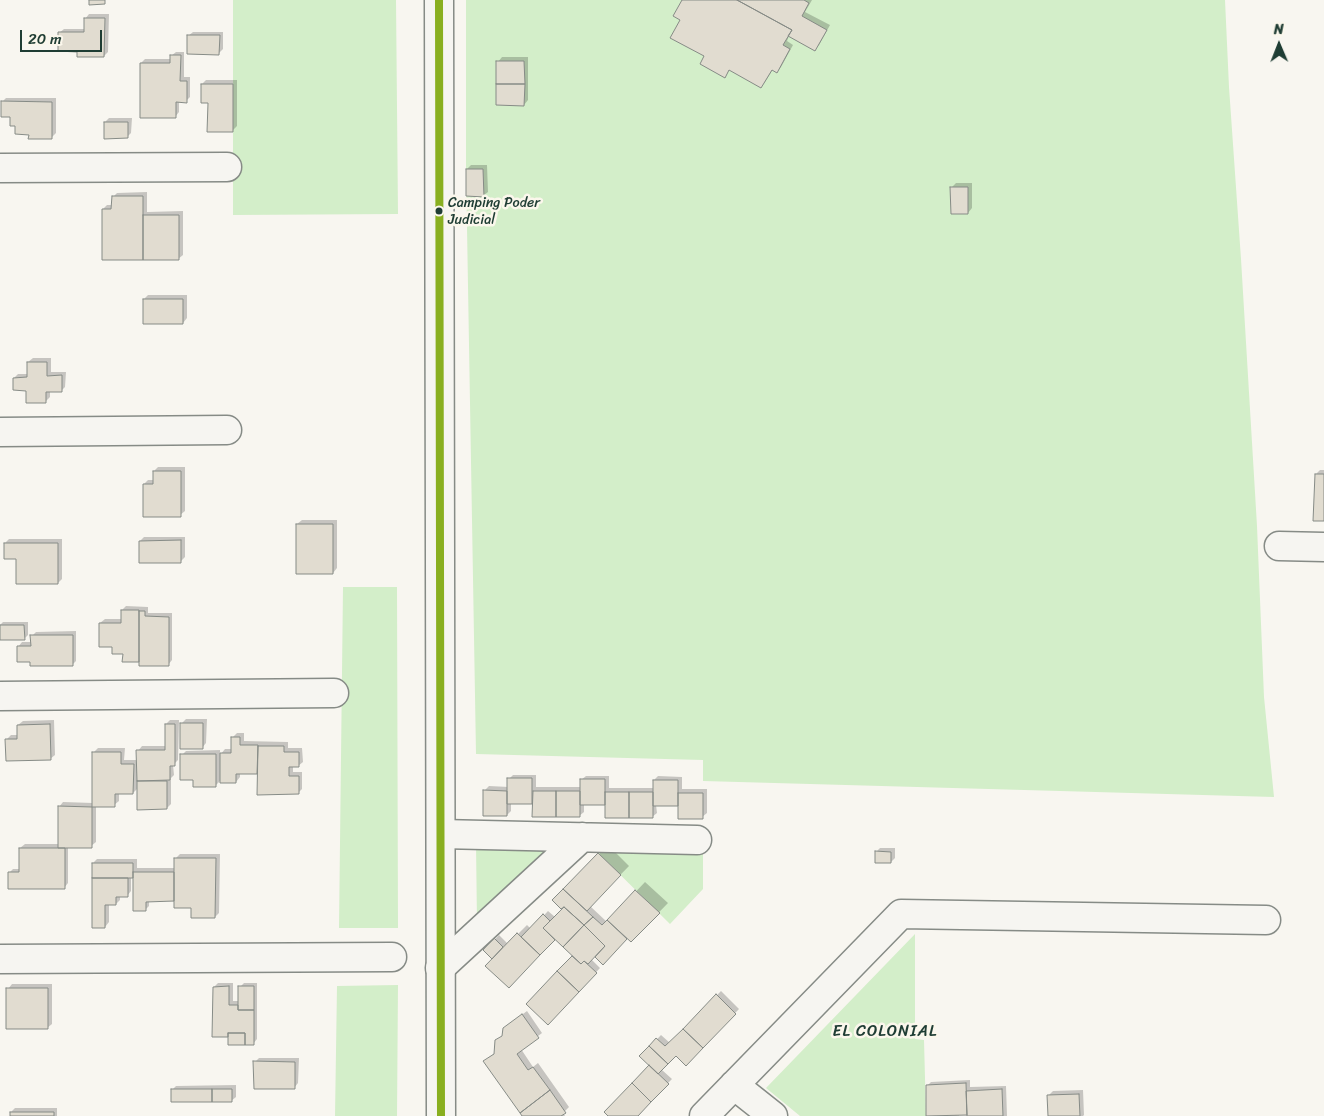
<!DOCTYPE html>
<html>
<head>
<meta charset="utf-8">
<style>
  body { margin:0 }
  #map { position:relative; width:1324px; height:1116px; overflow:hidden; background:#f8f6f0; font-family:Sriracha,sans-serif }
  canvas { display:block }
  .north { position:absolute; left:1254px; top:20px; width:50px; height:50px; -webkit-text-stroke:4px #fbf7ec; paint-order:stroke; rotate:359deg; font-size:14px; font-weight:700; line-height:20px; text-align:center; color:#1f3d34 }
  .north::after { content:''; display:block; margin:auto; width:18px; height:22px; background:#1f3d34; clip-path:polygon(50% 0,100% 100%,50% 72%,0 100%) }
  .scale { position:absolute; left:20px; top:30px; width:82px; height:22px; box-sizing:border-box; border:2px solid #1f3d34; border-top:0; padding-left:6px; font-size:15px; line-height:18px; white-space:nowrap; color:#1f3d34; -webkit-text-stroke:4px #fbf7ec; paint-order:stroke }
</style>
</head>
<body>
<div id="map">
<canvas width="1324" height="1116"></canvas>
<div class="north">N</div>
<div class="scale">20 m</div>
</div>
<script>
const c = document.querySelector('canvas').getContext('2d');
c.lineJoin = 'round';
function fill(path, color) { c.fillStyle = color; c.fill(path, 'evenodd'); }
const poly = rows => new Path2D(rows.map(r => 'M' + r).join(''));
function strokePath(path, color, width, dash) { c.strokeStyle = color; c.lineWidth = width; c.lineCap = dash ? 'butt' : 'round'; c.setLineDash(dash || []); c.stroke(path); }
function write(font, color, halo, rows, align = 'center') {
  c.font = font + ' Sriracha,sans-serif'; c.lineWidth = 5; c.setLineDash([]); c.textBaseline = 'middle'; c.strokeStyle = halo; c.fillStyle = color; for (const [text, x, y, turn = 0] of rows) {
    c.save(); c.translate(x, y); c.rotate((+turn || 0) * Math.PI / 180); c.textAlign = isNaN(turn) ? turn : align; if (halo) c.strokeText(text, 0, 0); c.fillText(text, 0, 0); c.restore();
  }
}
const green = poly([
  [233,0,396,0,398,214,233,215],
  [466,0,1225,0,1229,87,1241,259,1257,526,1264,697,1274,797,703,781,703,760,476,754,466,169],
  [343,587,397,587,398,928,339,928],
  [588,843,703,845,703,889,670,924],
  [476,844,562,844,477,923],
  [915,934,915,1039,924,1040,926,1116,800,1116,766,1088],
  [398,985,397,1116,335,1116,337,986]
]);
const shadow = poly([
  [684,0,812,0,805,12,830,25,819,45,815,49,789,36,787,41,793,45,781,67,777,72,773,69,765,82,761,87,730,69,725,77,705,56,682,20],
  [89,14,109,14,108,52,104,56,79,50,59,33,64,29,85,29,85,19],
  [193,32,223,32,223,49,219,53,188,36],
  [176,52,184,52,184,77,190,77,190,97,186,101,179,101,179,112,175,117,141,63,145,59,171,59,171,56],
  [502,57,528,57,528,100,524,105,498,62],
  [206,80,237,80,237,126,232,131,209,102,202,84],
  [6,98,56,98,56,133,51,138,30,133,11,116,2,102],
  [109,118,132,118,131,133,127,137,105,122],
  [471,165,487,165,488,192,483,196,467,169],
  [956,183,972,183,972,208,968,213,951,188],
  [147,192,147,212,183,211,183,255,178,259,103,209,107,205,113,205,113,197,117,193],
  [148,295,187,295,187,318,183,323,144,299],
  [33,358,51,358,51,372,66,372,65,387,61,391,50,391,50,397,45,402,27,389,14,378,18,374,29,374,28,362],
  [158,467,185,467,185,511,180,515,144,484,148,480,154,480,154,471],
  [1320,470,1324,470,1324,520,1316,474],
  [302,520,337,520,337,568,333,573,297,524],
  [144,537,185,537,185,557,180,562,140,541],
  [9,539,62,539,62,579,58,583,18,558,5,543],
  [126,606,148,607,148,613,172,613,172,660,168,665,140,661,114,646,100,623,105,619,122,619,122,610],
  [3,622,28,622,28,635,24,639,0,639,0,625],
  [76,631,76,661,72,665,31,661,18,647,22,642,32,642,32,636,36,632],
  [186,719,207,719,206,743,202,748,181,724],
  [54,720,55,755,50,759,6,740,11,735,18,735,18,725,23,721],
  [170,720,179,720,178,760,173,765,174,775,171,778,171,804,167,808,138,788,133,793,119,793,119,801,114,805,96,805,96,842,91,846,68,846,68,883,64,888,9,873,13,869,20,869,20,848,25,844,59,844,59,807,63,802,93,803,94,752,98,748,125,748,124,760,138,760,138,751,142,746,166,746,166,724],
  [237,733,244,733,244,741,288,742,288,748,302,748,303,762,298,766,293,766,293,772,302,772,302,789,298,793,259,773,240,773,240,777,236,782,221,780,215,786,195,779,182,755,186,751,220,750,220,755,225,749,233,749,233,737],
  [513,775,536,775,536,787,581,787,581,780,586,776,609,776,609,788,654,788,654,780,658,776,682,777,682,789,707,789,707,813,702,817,679,805,656,805,657,813,652,817,606,804,584,804,584,812,579,816,534,803,511,803,511,811,507,815,484,791,489,786,509,787,509,779],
  [608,845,629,866,590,906,607,922,645,882,668,903,631,941,628,937,603,963,595,955,591,959,600,968,557,1014,527,1004,574,956,555,938,518,977,485,950,499,935,508,944,527,925,531,929,548,911,555,917,563,909,554,900],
  [880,848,895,848,895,858,891,862,876,852],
  [180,854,220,854,219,913,215,917,176,900,149,900,149,906,145,910,134,877,131,877,131,891,127,896,120,895,120,900,116,904,109,904,109,922,105,927,93,863,97,859,137,859,137,868,176,868,176,858],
  [218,983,233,983,233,1001,240,1001,240,987,244,983,257,983,257,1039,253,1044,229,1036,214,987],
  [12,984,52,984,52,1024,47,1028,8,989],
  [721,991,739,1009,686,1064,676,1055,662,1070,672,1079,636,1116,610,1116,651,1065,641,1056,661,1035,670,1043],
  [527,1011,542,1033,521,1049,533,1067,538,1063,569,1107,563,1113,565,1116,523,1116,489,1057,495,1053,497,1041,503,1035,504,1028],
  [259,1058,299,1058,298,1083,294,1088,255,1062],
  [970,1080,970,1087,1006,1086,1007,1116,968,1116,968,1114,959,1114,959,1116,927,1116,927,1086,931,1082],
  [236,1085,236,1097,231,1101,172,1090,176,1086],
  [1083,1090,1084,1115,1083,1116,1050,1116,1049,1095,1053,1091],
  [15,1108,57,1108,57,1116,11,1116,11,1112]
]);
const building = poly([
  [89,0,105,0,105,4,89,5,89,0],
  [682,0,737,0,792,30,783,45,790,49,777,73,772,70,761,88,729,70,725,78,700,64,704,56,670,38,680,20,673,16,682,0],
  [737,0,804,0,809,3,802,16,827,30,815,51,788,36,792,30,737,0],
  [84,18,105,18,104,57,77,57,77,52,58,51,58,32,84,32,84,18],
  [187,35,220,35,219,55,187,54,187,35],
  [170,55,181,55,180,81,187,81,187,103,176,102,176,118,140,118,140,63,170,63,170,55],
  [496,61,524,61,525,84,496,84,496,61],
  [201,84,233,84,233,132,207,132,208,103,201,103,201,84],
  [496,84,525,84,524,106,496,105,496,84],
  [1,101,52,102,52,139,28,139,29,135,15,134,15,126,10,126,10,117,1,117,1,101],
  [104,122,128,122,128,138,104,139,104,122],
  [466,169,483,169,484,197,466,196,466,169],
  [950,187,968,187,968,214,951,214,950,187],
  [112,196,143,196,143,260,102,260,102,209,111,209,112,196],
  [143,215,179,215,179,260,143,260,143,215],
  [143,299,183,299,183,324,143,324,143,299],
  [27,362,47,362,47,376,62,375,62,392,46,392,46,403,26,403,26,391,13,390,13,378,27,377,27,362],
  [153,471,181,471,181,517,143,517,143,484,153,484,153,471],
  [1315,474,1324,474,1324,521,1313,521,1315,474],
  [296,524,333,524,333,574,296,574,296,524],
  [181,540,181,563,139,563,139,541,181,540],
  [4,543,58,543,58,584,16,584,16,559,4,559,4,543],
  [121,610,139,610,139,662,122,662,123,654,112,654,112,647,99,647,99,623,121,623,121,610],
  [139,611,145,611,145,616,169,617,169,666,139,666,139,611],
  [0,625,24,625,25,640,0,640,0,625],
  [30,635,73,635,73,666,30,666,30,662,17,662,17,646,31,646,30,635],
  [180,723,203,723,203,749,180,749,180,723],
  [50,724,51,760,6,761,5,739,17,739,17,725,50,724],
  [165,724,175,724,175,766,170,766,170,780,137,781,136,750,165,750,165,724],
  [231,737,240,737,240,745,258,745,257,774,236,774,236,783,220,783,220,753,231,753,231,737],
  [258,746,284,746,284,752,299,752,299,767,289,767,289,776,299,776,299,794,257,795,258,746],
  [92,752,121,752,121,764,134,764,133,794,115,794,115,807,92,807,92,752],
  [180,754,216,754,216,787,193,787,193,780,180,780,180,754],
  [507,778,532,778,532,804,507,804,507,778],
  [580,779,605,779,605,805,580,805,580,779],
  [653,780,678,780,678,806,653,806,653,780],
  [137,781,167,781,167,809,137,810,137,781],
  [483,790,507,791,507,816,483,816,483,790],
  [533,791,556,791,556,817,532,817,533,791],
  [556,791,580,791,580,817,556,817,556,791],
  [605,792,629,792,629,818,605,818,605,792],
  [629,792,653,792,653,818,629,818,629,792],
  [678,793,703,793,703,819,678,819,678,793],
  [58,806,92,807,92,848,58,848,58,806],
  [19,848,65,848,65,889,8,889,8,872,19,872,19,848],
  [875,851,891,852,891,863,875,863,875,851],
  [598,853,621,875,587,911,563,889,598,853],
  [174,858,216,858,215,918,191,918,191,908,174,908,174,858],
  [92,863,133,863,133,878,92,878,92,863],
  [133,872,174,872,174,901,146,902,146,911,133,911,133,872],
  [92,878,128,878,128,897,116,897,116,905,105,905,105,928,92,928,92,878],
  [563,889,593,917,584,925,564,907,561,909,552,900,563,889],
  [635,890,660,913,631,942,607,920,635,890],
  [564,907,584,925,563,947,543,928,564,907],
  [543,914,550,921,543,928,555,940,540,955,521,937,543,914],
  [593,917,602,925,607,920,627,939,603,965,595,957,605,946,584,925,593,917],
  [584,925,605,946,588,964,584,961,581,964,563,947,584,925],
  [517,933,540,955,509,988,485,966,517,933],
  [494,938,503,947,492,959,483,950,494,938],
  [572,956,581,964,584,961,597,973,579,992,557,971,572,956],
  [557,971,579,992,548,1025,526,1004,557,971],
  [229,986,229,1005,238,1005,238,1010,254,1010,254,1045,245,1045,245,1033,228,1033,228,1037,212,1037,213,987,229,986],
  [238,986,254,986,254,1010,238,1010,238,986],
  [6,988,48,988,48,1029,6,1029,6,988],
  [716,994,736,1014,703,1048,683,1029,716,994],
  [522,1014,539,1038,517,1054,528,1070,533,1067,550,1090,520,1113,483,1061,494,1054,495,1040,502,1036,503,1028,522,1014],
  [683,1029,703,1048,686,1066,676,1056,668,1064,649,1046,656,1038,665,1046,683,1029],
  [228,1033,245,1033,245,1045,228,1045,228,1033],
  [649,1046,668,1064,658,1074,639,1056,649,1046],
  [253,1061,295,1062,295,1089,254,1089,253,1061],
  [649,1065,669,1084,651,1102,632,1083,649,1065],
  [632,1083,651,1102,638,1116,608,1116,604,1112,632,1083],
  [966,1083,967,1115,926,1116,926,1085,966,1083],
  [171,1089,212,1089,212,1102,171,1102,171,1089],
  [212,1089,232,1089,232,1102,212,1102,212,1089],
  [1002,1089,1003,1116,967,1116,966,1091,1002,1089],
  [550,1090,566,1113,561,1116,522,1116,520,1113,550,1090],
  [1079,1094,1080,1116,1048,1116,1047,1095,1079,1094],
  [10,1112,54,1112,54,1116,10,1116,10,1112]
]);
const minor = poly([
  [0,168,227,167],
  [0,432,227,430],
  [1279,546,1324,547],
  [0,696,334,693],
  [441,834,697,840],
  [0,959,392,957],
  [440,968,582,837],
  [734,1085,773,1116],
  [704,1116,901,914,1266,920]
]);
const major = poly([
  [439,0,441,1116]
]);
const bus1 = poly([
  [439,0,441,1116]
]);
const markers = [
  [439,211,4.5,"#1f3d34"]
];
const busNames = [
  ["Camping Poder",448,203],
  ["Judicial",448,220]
];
const neighbourhoodNames = [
  ["EL COLONIAL",885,1032]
];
fill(green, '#d3eec9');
fill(shadow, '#0003');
fill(building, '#e1dcd0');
strokePath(building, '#868b86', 1);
strokePath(minor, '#868b86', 31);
strokePath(major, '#868b86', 31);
strokePath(minor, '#f6f5f1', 28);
strokePath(major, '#f6f5f1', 28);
strokePath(bus1, '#89af20', 8);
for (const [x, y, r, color] of markers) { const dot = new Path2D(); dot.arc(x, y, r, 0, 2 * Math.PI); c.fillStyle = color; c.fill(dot); strokePath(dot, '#fbf7ec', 2); }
write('14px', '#1f3d34', '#fbf7ec', busNames, 'left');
c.letterSpacing = '1px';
write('16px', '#1f3d34', '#fbf7ec', neighbourhoodNames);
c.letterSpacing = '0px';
</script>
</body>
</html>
